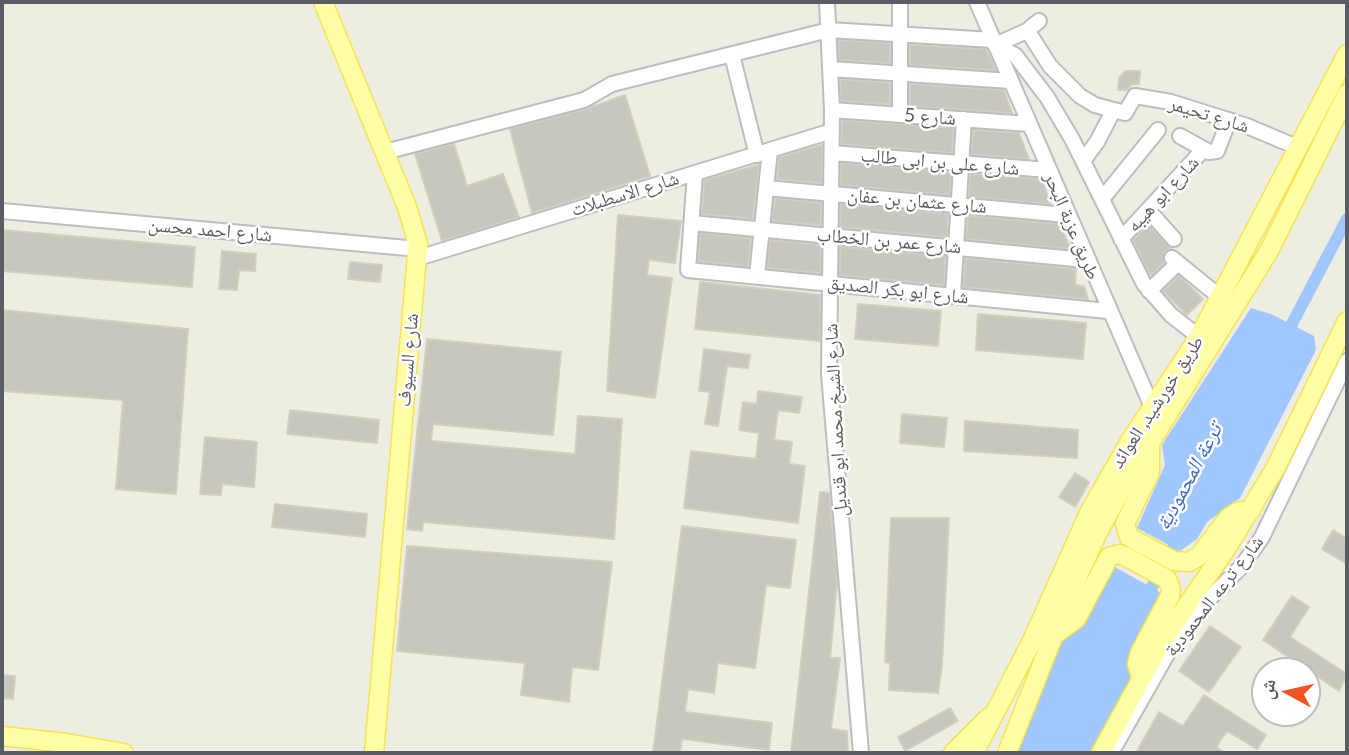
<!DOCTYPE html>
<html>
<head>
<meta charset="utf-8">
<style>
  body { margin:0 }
  #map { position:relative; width:1349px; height:755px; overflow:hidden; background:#eeede1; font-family:Lato,"Noto Naskh Arabic",sans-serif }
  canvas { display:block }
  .frame { position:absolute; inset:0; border:4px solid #5a5c63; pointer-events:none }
  .north { position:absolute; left:1251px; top:657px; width:70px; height:70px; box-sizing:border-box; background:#fff; border:2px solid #bdbec1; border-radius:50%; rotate:278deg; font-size:19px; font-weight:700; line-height:28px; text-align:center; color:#5a5c63 }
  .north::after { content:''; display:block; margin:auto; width:24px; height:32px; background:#f25323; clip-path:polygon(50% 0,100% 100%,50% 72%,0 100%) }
</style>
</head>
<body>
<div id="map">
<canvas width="1349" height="755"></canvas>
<div class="frame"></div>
<div class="north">ش</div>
</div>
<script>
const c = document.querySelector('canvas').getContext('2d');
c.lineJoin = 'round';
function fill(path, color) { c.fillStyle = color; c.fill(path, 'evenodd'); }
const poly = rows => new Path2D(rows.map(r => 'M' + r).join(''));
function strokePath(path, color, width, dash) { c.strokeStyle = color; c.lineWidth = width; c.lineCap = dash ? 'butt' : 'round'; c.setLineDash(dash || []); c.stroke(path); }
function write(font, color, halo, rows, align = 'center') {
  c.font = font + ' Lato,"Noto Naskh Arabic",sans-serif'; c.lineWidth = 5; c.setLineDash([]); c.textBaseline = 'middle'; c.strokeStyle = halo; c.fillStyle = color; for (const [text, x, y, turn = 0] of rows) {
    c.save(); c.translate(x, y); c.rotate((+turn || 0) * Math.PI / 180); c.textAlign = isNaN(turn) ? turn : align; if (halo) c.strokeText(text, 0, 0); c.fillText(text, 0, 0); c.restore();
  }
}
const water = poly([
  [1251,308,1271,314,1314,336,1316,350,1240,498,1207,522,1197,539,1180,551,1137,528,1165,465,1162,445],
  [1113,566,1163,594,1133,678,1096,753,1014,753,1059,641]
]);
const canal = poly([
  [1284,339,1347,219],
  [1144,602,1180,534]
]);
const building = poly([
  [838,40,890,43,890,63,839,60,838,40],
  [910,45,986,49,996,70,910,65,910,45],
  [1126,71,1140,71,1139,84,1132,84,1127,90,1118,90,1119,78,1126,71],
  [840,79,890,83,890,104,841,101,840,79],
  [910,84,1004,90,1012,113,910,106,910,84],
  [625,95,650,176,532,213,510,129,586,109,625,95],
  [842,120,954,128,952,153,841,144,842,120],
  [973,130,1019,133,1029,159,971,154,973,130],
  [454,144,467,186,503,174,519,217,442,241,415,154,454,144],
  [822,145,822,183,777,179,779,157,822,145],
  [841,163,951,172,950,195,841,185,841,163],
  [759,165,753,219,702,214,704,180,759,165],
  [970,173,1042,179,1050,204,969,197,970,173],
  [775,198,821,203,821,225,772,221,775,198],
  [841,204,948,214,947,237,840,227,841,204],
  [618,215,681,221,675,263,649,260,647,275,672,278,655,398,607,391,618,215],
  [968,216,1061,224,1070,249,966,239,968,216],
  [1148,224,1172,248,1164,252,1164,263,1151,276,1133,240,1148,224],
  [2,230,195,247,192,287,2,271,2,230],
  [700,233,751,238,748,266,698,261,700,233],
  [770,240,821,245,821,273,767,268,770,240],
  [840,247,946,256,944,285,840,275,840,247],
  [222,251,256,254,255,271,239,270,237,290,219,289,222,251],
  [965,258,1076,269,1075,285,1084,286,1088,299,963,287,965,258],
  [350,262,382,265,380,282,348,279,350,262],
  [1179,276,1203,299,1187,315,1163,291,1179,276],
  [700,282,820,295,820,341,695,329,700,282],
  [858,304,941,311,938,346,855,339,858,304],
  [2,310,188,329,176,494,116,489,123,400,2,391,2,310],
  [978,314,1086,323,1083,359,976,350,978,314],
  [427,339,561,352,553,435,433,424,431,441,575,454,578,416,622,419,614,539,423,522,422,531,407,529,427,339],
  [704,349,750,355,748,368,727,366,718,426,705,424,710,392,699,391,704,349],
  [758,391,802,397,799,413,778,410,774,440,792,442,789,464,805,466,798,523,684,508,691,451,756,459,759,433,739,430,743,402,757,404,758,391],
  [290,410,379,420,377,443,287,434,290,410],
  [902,414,947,418,944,447,900,443,902,414],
  [965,421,1078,430,1077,458,964,451,965,421],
  [205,437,257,442,254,487,222,484,221,495,200,494,205,437],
  [1075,473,1089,482,1075,507,1059,497,1075,473],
  [820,492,829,493,837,582,830,658,840,658,831,729,847,731,848,753,791,753,820,492],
  [275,504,367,514,365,537,272,527,275,504],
  [891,518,949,518,942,665,938,693,889,690,890,663,885,662,891,518],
  [682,526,796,540,790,588,766,585,755,668,718,663,714,693,688,689,685,712,772,723,769,750,682,739,680,753,653,753,682,526],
  [1333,530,1347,539,1347,564,1322,549,1333,530],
  [407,546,612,562,598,670,572,667,569,702,521,695,525,663,397,651,407,546],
  [1292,596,1309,607,1290,637,1347,674,1339,691,1263,640,1292,596],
  [1210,626,1241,647,1209,692,1179,671,1210,626],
  [2,675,15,676,13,699,2,698,2,675],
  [1204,695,1266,735,1257,749,1227,731,1216,747,1225,753,1136,753,1159,712,1183,726,1204,695],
  [950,708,958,721,905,751,898,737,950,708]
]);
const minor = poly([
  [827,2,832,110,829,374,861,753],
  [900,2,900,115],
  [977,2,1152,407],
  [1039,21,1030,28,1029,33,1050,66,1080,96,1095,105,1125,113,1135,96,1171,102,1247,126,1299,148],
  [995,45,1015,55,1047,97,1072,139,1144,284,1171,315,1199,337],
  [995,45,1029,30],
  [732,55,757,155],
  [831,69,1011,81],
  [832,110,1029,124],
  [1180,136,1209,152,1217,151,1229,120],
  [385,152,584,100,612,84,829,30,993,40],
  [832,153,1049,170],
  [1083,161,1097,142,1113,111],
  [695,173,688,270,1108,311],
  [766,188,1067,215],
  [1102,199,1158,130],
  [2,211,418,249],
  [1149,211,1174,239],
  [692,223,1086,260],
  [1121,239,1204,149],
  [418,258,832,131],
  [1172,258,1221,298],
  [757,276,770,150],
  [1149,291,1177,264],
  [953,295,964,119],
  [1111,753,1170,649,1205,603,1242,566,1262,537,1347,361]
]);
const major = poly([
  [323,2,407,207,418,244,374,753],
  [1150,444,1150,472,1125,524,1129,537,1174,561,1189,562,1199,556,1228,518,1237,512,1251,510],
  [1054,635,1076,619,1109,557,1119,554,1125,556,1167,579,1171,589,1170,596,1140,653,1137,664,1141,676],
  [2,736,66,743,124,753],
  [953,753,988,718],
  [974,753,1031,643,1089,513,1130,441,1199,337,1347,54],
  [1007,753,1072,589,1097,534,1127,480,1269,251,1347,94],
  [1101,753,1161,643,1226,549,1275,469,1347,321]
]);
const streetNames = [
  ["شارع تحيمر",1209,115,17],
  ["شارع 5",930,117,4],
  ["شارع على بن ابى طالب",940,162,5],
  ["شارع الاسطبلات",625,194,-17],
  ["شارع ابو هيبه",1163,194,-47],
  ["شارع عثمان بن عفان",917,201,5],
  ["طريق عزبة البحر",1072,226,67],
  ["شارع احمد محسن",210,230,5],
  ["شارع عمر بن الخطاب",889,241,5],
  ["شارع ابو بكر الصديق",898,290,6],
  ["شارع السيوف",408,360,-85],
  ["طريق خورشيد, العوائد",1157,402,-57],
  ["شارع الشيخ محمد ابو قنديل",836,420,-93],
  ["شارع ترعه المحمودية",1214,596,-52]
];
const waterNames = [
  ["ترعة المحمودية",1189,477,-62]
];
fill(water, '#a0c7ff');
strokePath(canal, '#a0c7ff', 12);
fill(building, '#c8c7be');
strokePath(building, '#d2cfbf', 2);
strokePath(minor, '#bcbdc4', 18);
strokePath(major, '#f8e34f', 21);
strokePath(minor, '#fff', 14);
strokePath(major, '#fffea5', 18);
write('19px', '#5a5c63', '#fff', streetNames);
write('italic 21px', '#3c6bc8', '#fff', waterNames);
</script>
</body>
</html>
